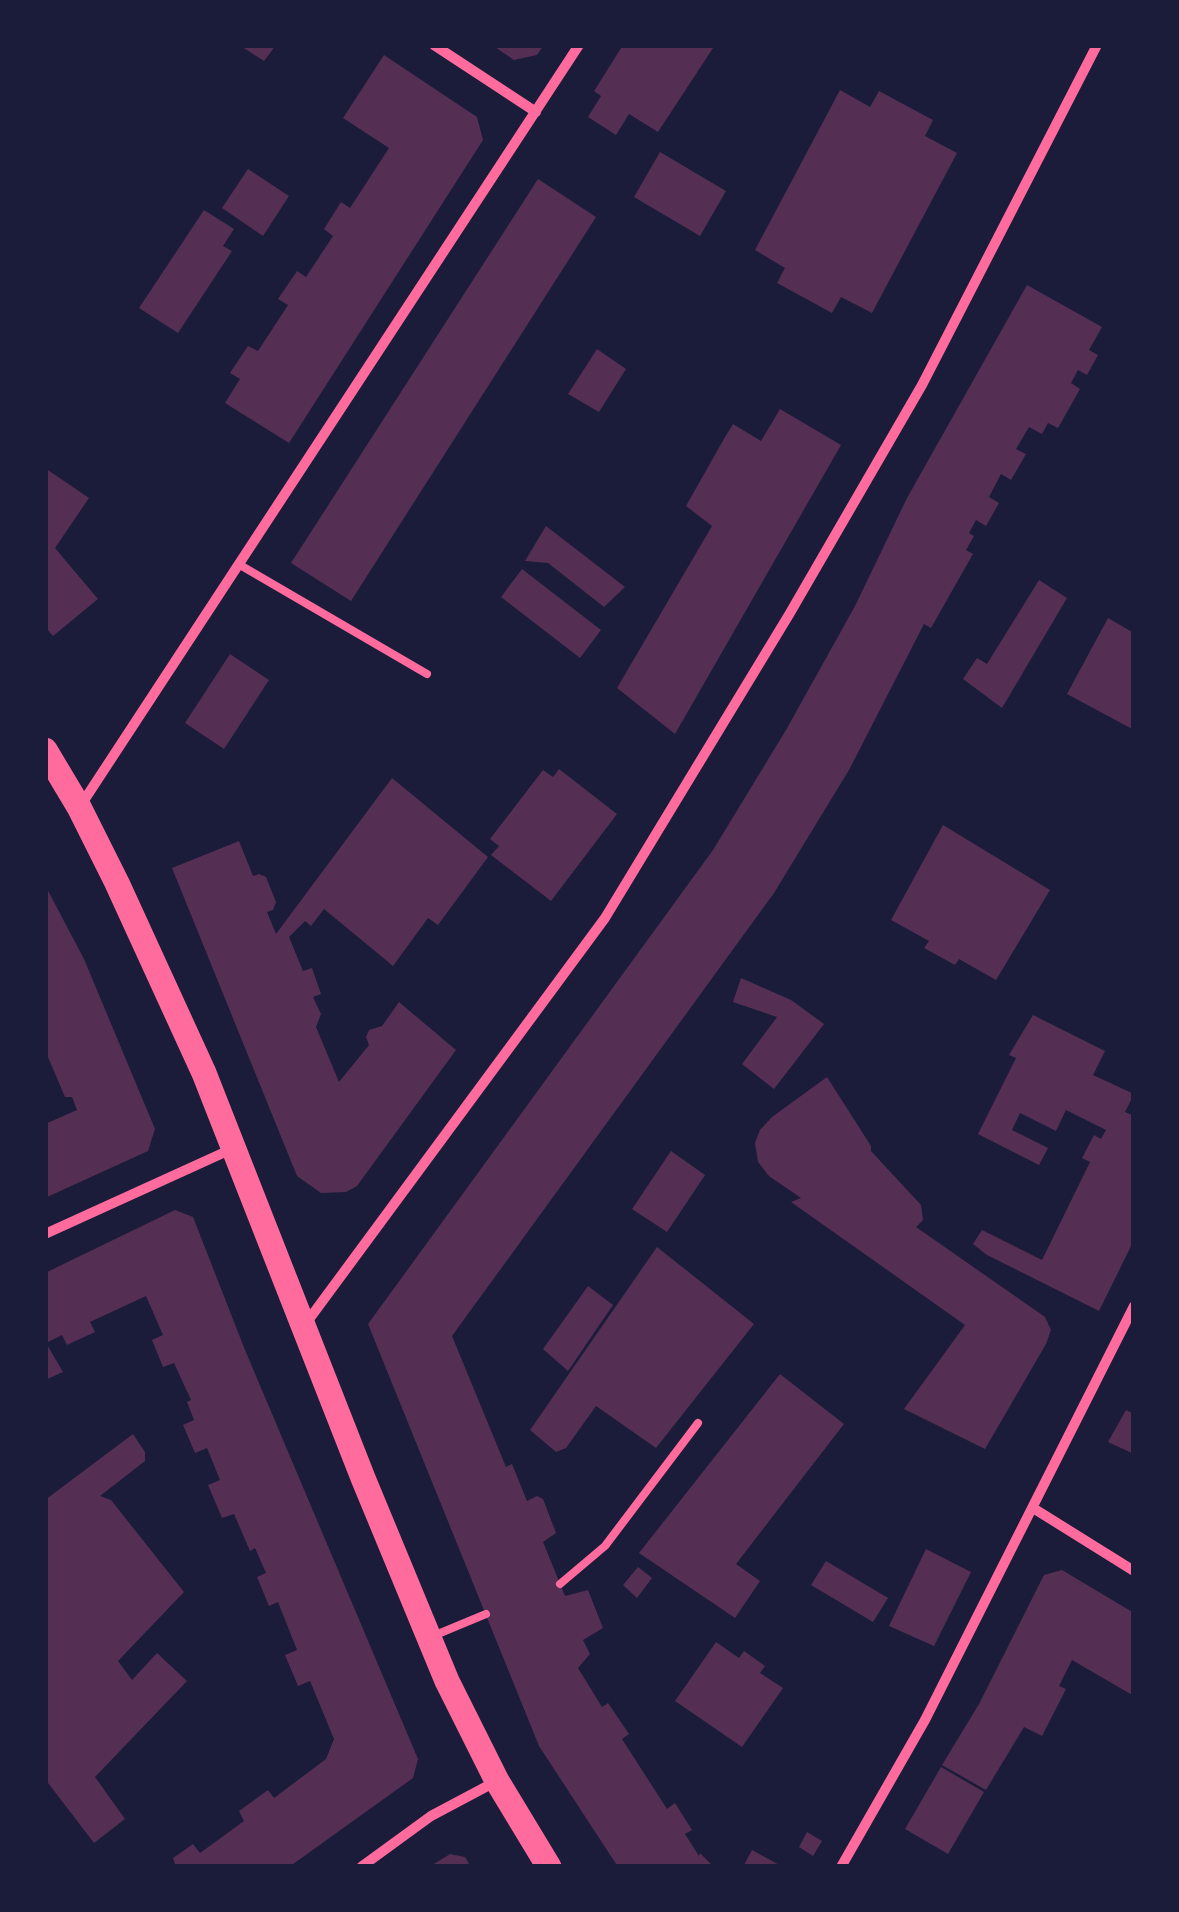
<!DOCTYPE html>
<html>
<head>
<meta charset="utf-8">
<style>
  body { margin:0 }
  #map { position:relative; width:1179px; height:1912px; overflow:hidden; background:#1b1b3a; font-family:"Noto Sans",sans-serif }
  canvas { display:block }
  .frame { position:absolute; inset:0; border:48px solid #1b1b3a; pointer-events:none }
</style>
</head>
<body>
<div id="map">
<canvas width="1179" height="1912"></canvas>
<div class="frame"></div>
</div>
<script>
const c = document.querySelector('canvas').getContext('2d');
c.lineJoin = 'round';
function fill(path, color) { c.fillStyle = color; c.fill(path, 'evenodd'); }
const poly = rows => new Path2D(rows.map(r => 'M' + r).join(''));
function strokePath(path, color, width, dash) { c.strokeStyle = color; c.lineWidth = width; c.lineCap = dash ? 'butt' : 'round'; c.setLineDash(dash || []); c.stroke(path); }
const building = poly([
  [239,45,276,45,264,61],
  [492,45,544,45,537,55,514,60],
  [623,45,715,45,658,132,629,114,616,135,588,117,601,96,594,91],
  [384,55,477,117,483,140,289,443,225,403,240,379,230,373,248,346,258,351,288,305,278,299,297,271,306,277,333,236,324,229,341,202,350,208,389,148,343,118],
  [840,90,870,107,879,91,933,120,925,136,957,153,872,313,841,297,832,313,777,283,785,268,755,250],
  [660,152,726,191,700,236,634,197],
  [248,169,289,196,263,236,222,208],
  [538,179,596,217,351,601,291,563],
  [204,210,234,229,223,246,232,251,178,333,139,308],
  [1027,285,1102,327,1089,350,1098,355,1087,375,1078,370,1071,383,1080,389,1058,428,1048,423,1042,434,1029,427,1016,449,1026,454,1011,480,1001,474,989,497,999,503,986,526,976,520,969,533,974,536,966,550,973,554,931,628,924,624,849,770,774,893,452,1336,506,1467,512,1464,527,1501,537,1496,543,1499,556,1533,543,1542,565,1596,588,1590,603,1628,583,1640,590,1654,578,1668,602,1707,608,1703,629,1734,622,1739,667,1809,675,1803,692,1830,685,1834,699,1856,700,1853,714,1867,618,1867,539,1746,368,1324,713,850,786,730,855,606,907,498],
  [597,349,626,369,599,412,568,394],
  [780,409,841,445,675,734,617,688,712,526,686,506,725,437,733,424,761,441],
  [45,468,89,498,55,548,98,599,53,636,45,627],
  [546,526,625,587,604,607,548,563,525,561],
  [522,569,601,630,580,658,501,597],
  [1039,580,1067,598,1002,708,963,679,977,658,987,664],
  [1108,618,1134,633,1134,730,1067,694],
  [230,654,269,680,224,749,185,723],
  [559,769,617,814,551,901,491,855,499,846,490,839,543,770,553,777],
  [392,778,488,857,438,925,428,918,393,966,324,909,311,926,305,921,289,937,303,971,312,968,321,994,313,997,321,1014,316,1027,339,1082,369,1045,366,1037,369,1030,382,1026,399,1002,456,1050,357,1186,346,1192,321,1193,297,1176,172,868,239,841,253,876,259,874,266,877,276,902,273,910,267,912,276,934],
  [943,825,1050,890,996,980,959,959,955,965,924,948,929,941,891,920],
  [45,885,84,959,155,1129,148,1151,45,1198,45,1124,77,1110,72,1097,65,1097,45,1050],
  [741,978,791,1000,824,1024,774,1089,742,1064,777,1017,733,1002],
  [1033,1015,1105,1051,1093,1075,1134,1094,1125,1112,1134,1116,1134,1240,1099,1311,987,1255,973,1244,982,1230,1042,1260,1090,1162,1082,1158,1094,1135,1101,1139,1106,1130,1066,1110,1056,1131,1020,1113,1012,1130,1048,1148,1039,1165,978,1134,1016,1058,1009,1055],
  [827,1077,871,1146,871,1151,921,1205,923,1220,916,1227,1045,1317,1051,1330,1046,1344,985,1449,904,1409,965,1325,791,1202,801,1198,769,1176,758,1162,755,1143,760,1130,772,1117],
  [671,1151,705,1175,667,1232,632,1209],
  [175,1210,193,1217,245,1350,418,1759,413,1778,289,1867,176,1867,173,1858,193,1844,200,1853,244,1821,239,1811,268,1790,274,1798,326,1759,334,1739,310,1681,298,1686,285,1655,297,1650,278,1602,269,1606,257,1577,266,1573,255,1548,250,1551,234,1514,222,1518,208,1485,220,1480,207,1448,195,1453,183,1425,194,1420,187,1402,191,1400,174,1363,163,1367,152,1340,163,1335,146,1296,90,1322,95,1332,67,1345,62,1335,46,1343,63,1372,45,1380,45,1273],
  [657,1247,754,1324,656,1448,596,1406,566,1448,556,1452,530,1430],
  [588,1286,613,1305,568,1371,543,1349],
  [780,1374,844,1424,736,1564,760,1581,735,1618,639,1553],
  [1126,1410,1134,1414,1134,1454,1108,1442],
  [133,1434,145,1452,145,1461,100,1496,111,1500,184,1592,118,1661,132,1680,157,1653,187,1681,95,1777,125,1819,94,1843,45,1779,45,1500],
  [926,1549,971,1572,934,1646,889,1626],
  [826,1561,888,1598,873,1622,811,1585],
  [638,1567,652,1578,637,1598,623,1585],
  [1062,1570,1134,1613,1134,1696,1072,1660,1059,1686,1066,1689,1042,1736,1024,1727,986,1790,942,1765,979,1704,1044,1575],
  [716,1642,739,1658,744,1651,765,1666,760,1673,783,1688,742,1747,675,1701],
  [941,1767,984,1792,948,1854,905,1829],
  [807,1832,822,1841,813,1856,799,1847],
  [752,1850,783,1867,743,1867],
  [450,1854,465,1857,471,1867,429,1867]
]);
const service = poly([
  [240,565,427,674],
  [560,1584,605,1546,698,1423],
  [433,1636,486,1614]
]);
const minor = poly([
  [434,45,536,112],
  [81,805,579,45],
  [45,1234,234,1148],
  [307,1322,605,918,790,613,922,385,1097,45],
  [1033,1508,1134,1571],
  [361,1867,431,1816,495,1782],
  [841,1867,925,1720,1134,1306]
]);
const primary = poly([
  [45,750,79,807,117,883,204,1073,363,1478,447,1681,497,1781,549,1867]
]);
fill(building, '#542f53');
strokePath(service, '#ff6b9d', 8);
strokePath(minor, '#ff6b9d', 10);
strokePath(primary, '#ff6b9d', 25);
</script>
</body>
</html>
